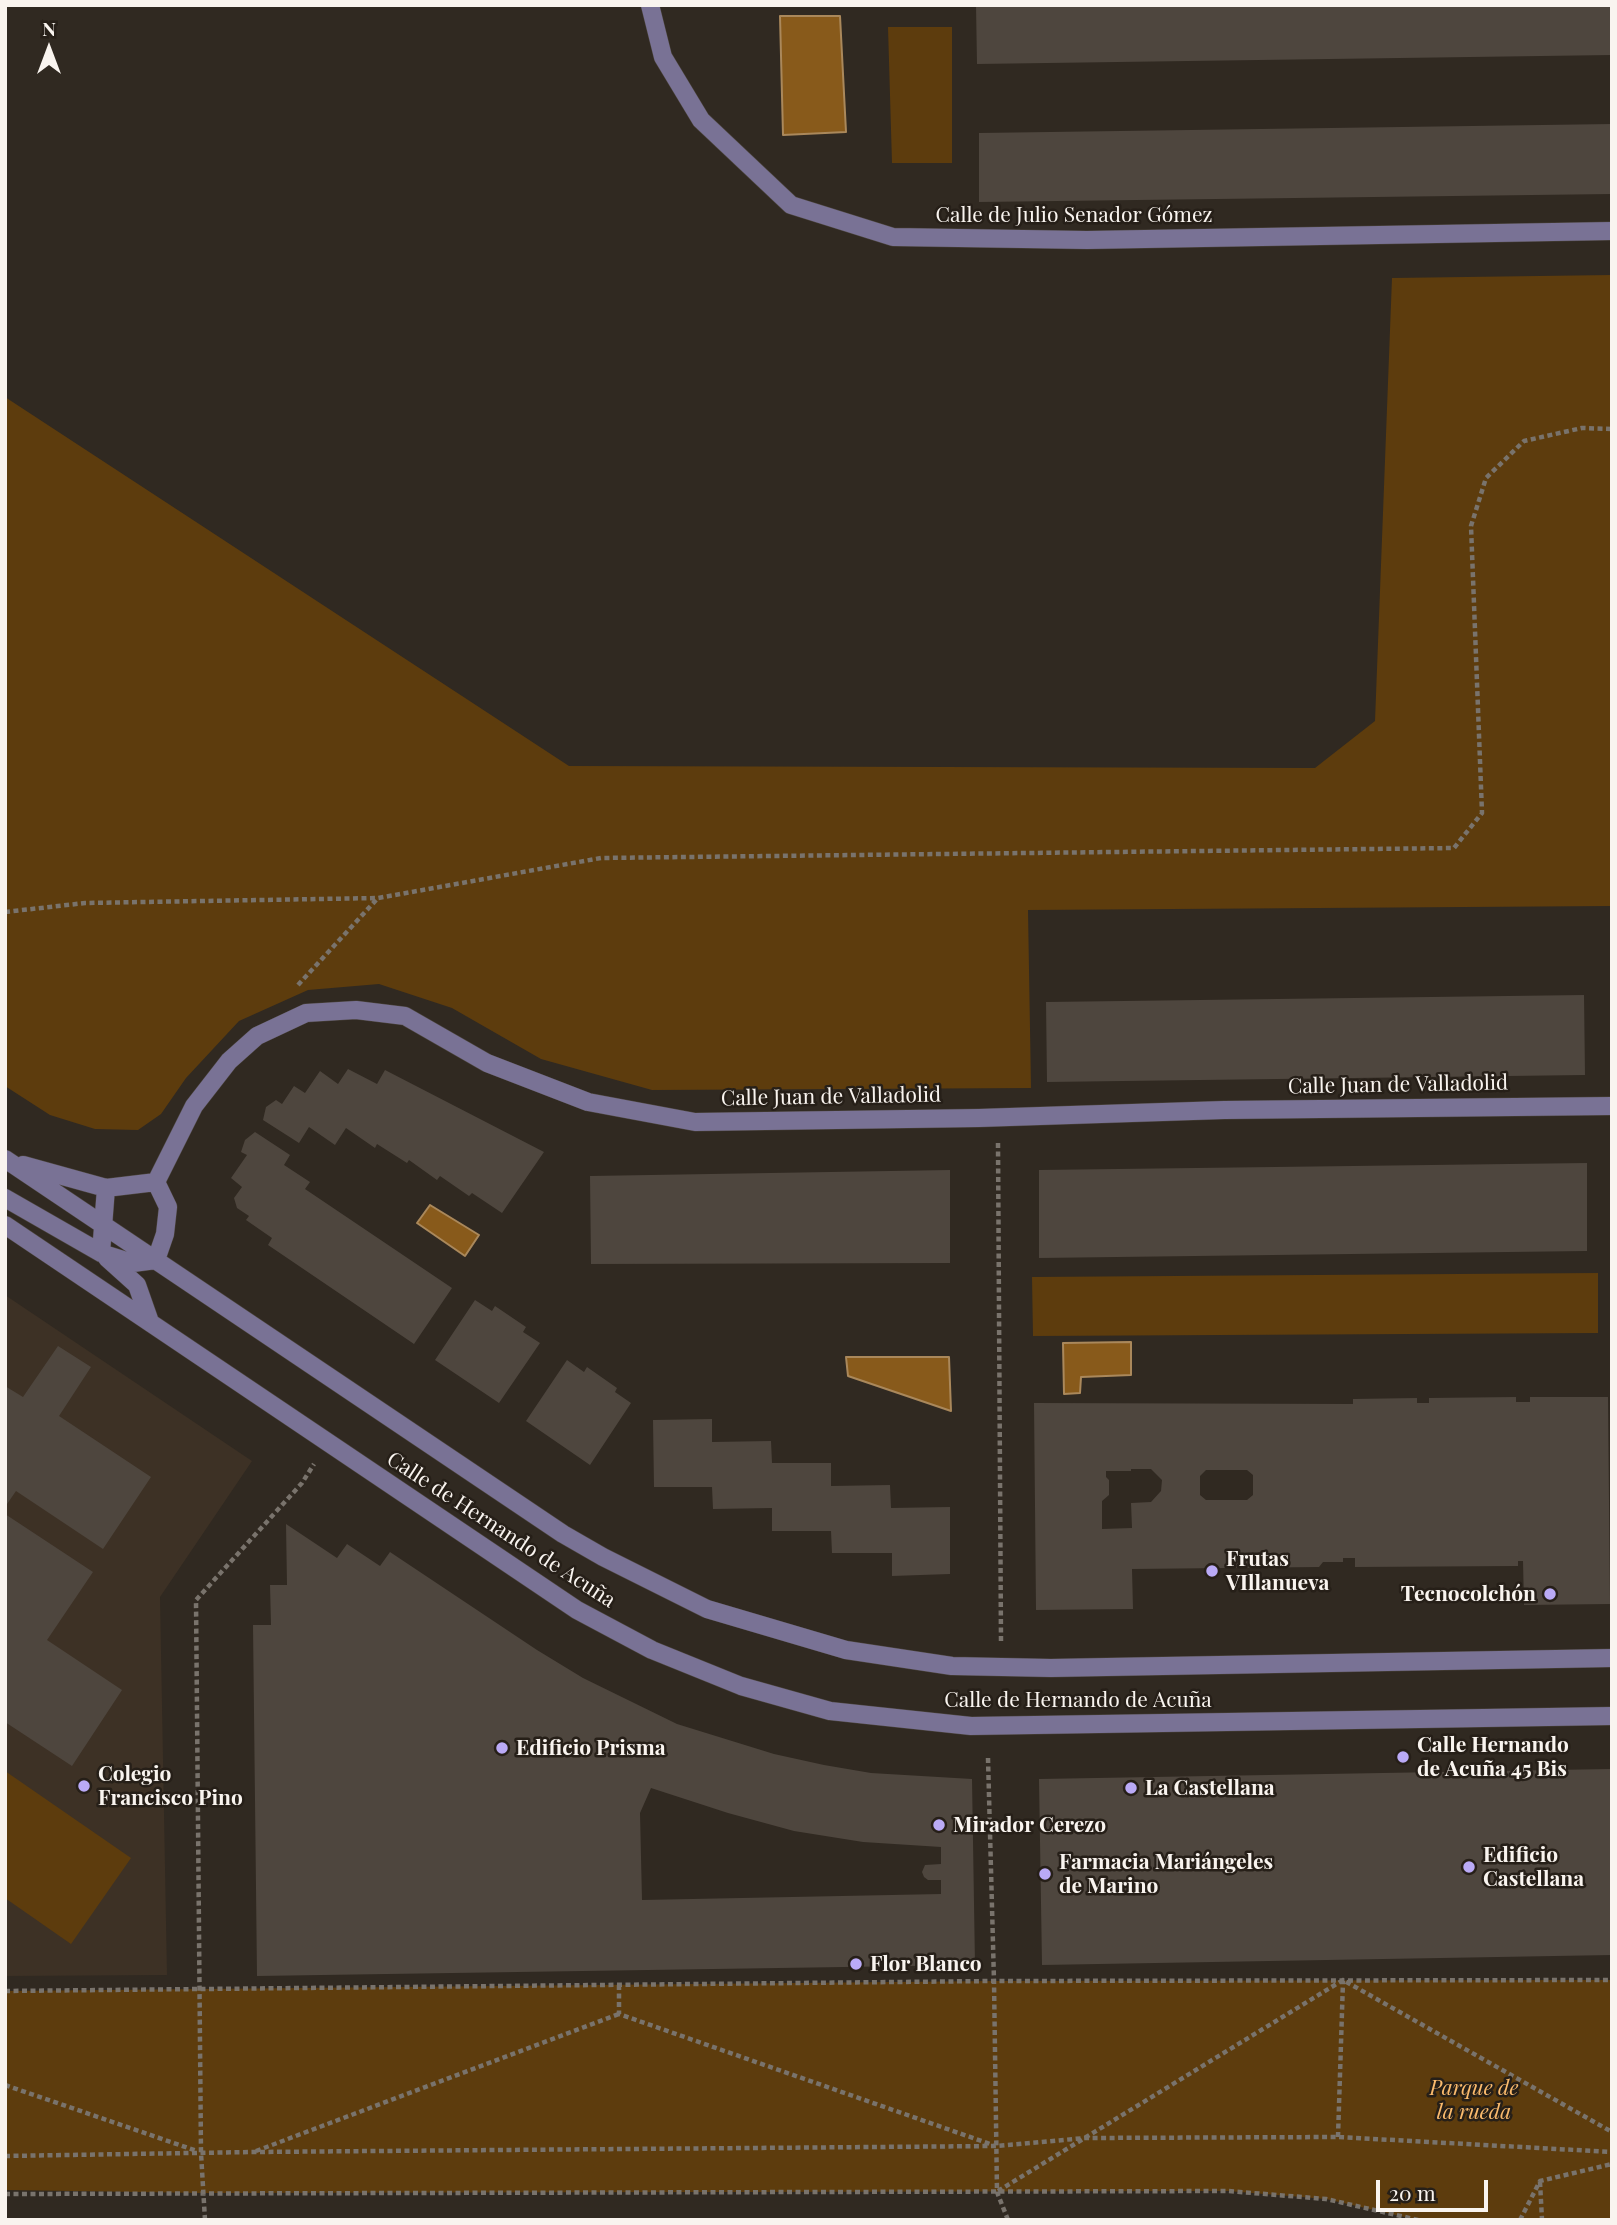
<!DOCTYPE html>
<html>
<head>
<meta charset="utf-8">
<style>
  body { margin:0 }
  #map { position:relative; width:1617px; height:2225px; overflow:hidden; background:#302921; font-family:"Playfair Display",serif }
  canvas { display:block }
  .frame { position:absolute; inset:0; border:7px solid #f9f4ef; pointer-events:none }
  .north { position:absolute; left:14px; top:14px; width:70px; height:70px; -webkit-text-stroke:5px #261f18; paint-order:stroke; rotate:0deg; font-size:19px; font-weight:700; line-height:28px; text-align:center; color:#f9f4ef }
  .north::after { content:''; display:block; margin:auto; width:24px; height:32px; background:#f9f4ef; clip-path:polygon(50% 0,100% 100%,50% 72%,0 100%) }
  .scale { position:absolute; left:1376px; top:2180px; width:112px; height:32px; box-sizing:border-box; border:4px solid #f9f4ef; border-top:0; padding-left:9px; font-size:21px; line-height:24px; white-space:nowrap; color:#f9f4ef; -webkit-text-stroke:5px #261f18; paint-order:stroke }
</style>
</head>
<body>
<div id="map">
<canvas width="1617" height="2225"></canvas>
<div class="frame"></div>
<div class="north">N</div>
<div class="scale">20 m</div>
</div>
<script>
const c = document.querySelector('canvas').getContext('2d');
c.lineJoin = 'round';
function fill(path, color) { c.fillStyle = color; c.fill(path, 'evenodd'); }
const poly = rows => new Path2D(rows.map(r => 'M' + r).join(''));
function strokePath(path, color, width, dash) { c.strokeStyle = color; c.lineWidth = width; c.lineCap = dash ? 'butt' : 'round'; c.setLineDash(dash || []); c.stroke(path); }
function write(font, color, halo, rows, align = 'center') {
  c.font = font + ' "Playfair Display",serif'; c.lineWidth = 5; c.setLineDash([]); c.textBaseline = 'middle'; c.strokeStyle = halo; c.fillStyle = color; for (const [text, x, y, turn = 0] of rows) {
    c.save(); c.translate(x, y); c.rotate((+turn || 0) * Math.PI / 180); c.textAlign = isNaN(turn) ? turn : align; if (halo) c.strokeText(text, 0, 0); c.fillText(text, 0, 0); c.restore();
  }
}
const built = poly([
  [5,1295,252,1461,160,1597,167,1975,5,1976]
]);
const green = poly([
  [888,27,952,27,952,163,892,163],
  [1612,275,1612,906,1028,910,1031,1088,652,1090,541,1059,452,1008,379,984,308,990,239,1021,186,1078,161,1114,138,1130,95,1129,50,1115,5,1086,5,397,569,766,1315,768,1375,721,1392,278],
  [1598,1273,1598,1333,1033,1336,1032,1277],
  [5,1771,131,1858,71,1944,5,1898],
  [1612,1980,1612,2220,1418,2220,1326,2199,1228,2191,203,2193,5,2190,5,1991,994,1981]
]);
const water = poly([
  [780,16,840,16,846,132,783,135,780,16],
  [430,1205,479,1235,465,1256,417,1223,430,1205],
  [1131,1342,1131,1375,1081,1377,1080,1393,1064,1394,1063,1343,1131,1342],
  [846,1357,949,1357,951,1411,848,1376,846,1357]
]);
const building = poly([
  [976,5,1612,5,1612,55,977,64],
  [1612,124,1612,194,979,202,979,133],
  [1584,995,1585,1075,1047,1082,1046,1002],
  [348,1069,377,1084,385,1070,544,1152,502,1213,472,1193,469,1196,440,1176,437,1180,409,1160,407,1163,377,1144,375,1148,346,1128,335,1145,309,1127,299,1143,263,1120,266,1107,276,1100,282,1104,294,1086,305,1093,320,1071,338,1084],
  [255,1132,290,1155,284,1165,310,1182,305,1189,452,1288,414,1344,268,1245,272,1238,246,1220,249,1216,237,1208,234,1198,242,1187,231,1178,247,1155,241,1152,245,1140],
  [1587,1163,1587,1251,1039,1258,1039,1170],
  [950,1170,950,1263,591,1264,590,1176],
  [475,1300,492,1311,495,1306,526,1327,523,1332,540,1343,499,1403,435,1360],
  [58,1346,91,1367,59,1416,151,1477,103,1549,16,1491,5,1507,5,1386,23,1397],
  [567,1360,584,1372,587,1367,617,1388,615,1392,631,1403,590,1465,526,1421],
  [1516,1397,1516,1402,1530,1402,1530,1397,1608,1397,1610,1604,1524,1605,1523,1561,1518,1561,1518,1566,1355,1567,1355,1558,1343,1558,1343,1562,1323,1562,1319,1567,1132,1569,1133,1609,1036,1610,1034,1403,1353,1404,1353,1399,1417,1398,1417,1403,1429,1403,1429,1398],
  [1131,1469,1151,1469,1162,1480,1161,1491,1151,1502,1131,1503,1132,1528,1102,1529,1102,1501,1109,1495,1109,1480,1106,1477,1106,1471,1131,1471],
  [1206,1470,1247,1470,1253,1475,1253,1495,1247,1500,1206,1500,1200,1495,1200,1476],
  [712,1419,712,1442,771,1441,772,1463,831,1463,831,1486,890,1485,891,1508,950,1507,950,1574,892,1576,892,1553,832,1553,831,1531,772,1531,772,1508,713,1509,712,1487,654,1487,653,1420],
  [5,1514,93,1572,47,1640,122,1690,72,1766,5,1722],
  [286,1524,337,1558,347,1544,380,1566,390,1552,537,1650,583,1678,677,1724,774,1754,824,1765,871,1773,972,1779,975,1965,257,1976,253,1625,271,1625,270,1585,287,1585],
  [651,1788,728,1813,794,1831,863,1842,941,1847,941,1864,925,1865,922,1872,924,1877,928,1880,941,1880,941,1894,642,1900,640,1813],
  [1611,1769,1612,1955,1042,1965,1039,1779]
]);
const path = poly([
  [5,912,85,903,378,898,601,858,1454,848,1482,813,1471,526,1486,478,1524,441,1582,428,1612,429],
  [298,985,377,899],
  [998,1143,1001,1641],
  [988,1758,994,1981,997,2192,1008,2220],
  [619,1985,619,2014,993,2145],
  [5,1991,994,1981,1612,1980],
  [5,2085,197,2151],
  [1338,2137,1343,1981],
  [256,2151,619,2014],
  [5,2156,253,2152,997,2146,1085,2138,1338,2137,1612,2152],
  [1540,2182,1542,2220],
  [998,2191,1343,1980,1612,2132],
  [5,2194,1228,2191,1326,2199,1418,2220],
  [205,2220,201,2153,196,1600,302,1483,314,1464],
  [1520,2220,1540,2181,1612,2164]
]);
const minor = poly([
  [650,5,663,57,701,120,791,205,893,237,1087,240,1612,231],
  [5,1159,563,1534,603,1557,707,1609,846,1650,952,1666,1051,1668,1612,1658],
  [23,1165,106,1188,156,1182],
  [156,1182,194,1106,229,1061,257,1036,306,1013,356,1010,405,1016,487,1063,588,1102,695,1122,979,1118,1224,1110,1612,1106],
  [156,1182,168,1207,165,1234,156,1260],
  [5,1198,101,1253,133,1263,156,1260],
  [5,1225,577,1610,652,1650,741,1686,830,1711,971,1726,1612,1716],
  [101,1253,106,1188],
  [107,1258,137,1285,150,1322]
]);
const markers = [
  [1212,1571,7,"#baaaf6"],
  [1550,1594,7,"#baaaf6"],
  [502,1748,7,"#baaaf6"],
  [1403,1757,7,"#baaaf6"],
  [84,1786,7,"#baaaf6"],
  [1131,1788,7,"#baaaf6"],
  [939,1825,7,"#baaaf6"],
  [1469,1867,7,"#baaaf6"],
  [1045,1874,7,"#baaaf6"],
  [856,1964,7,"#baaaf6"]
];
const streetNames = [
  ["Calle de Julio Senador Gómez",1074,215],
  ["Calle Juan de Valladolid",1398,1085,-1],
  ["Calle Juan de Valladolid",831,1097,-1],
  ["Calle de Hernando de Acuña",501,1530,33],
  ["Calle de Hernando de Acuña",1078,1700]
];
const poiNames = [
  ["Frutas",1226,1559],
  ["VIllanueva",1226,1583],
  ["Tecnocolchón",1536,1594,"right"],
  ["Calle Hernando",1417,1745],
  ["de Acuña 45 Bis",1417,1769],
  ["Edificio Prisma",516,1748],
  ["Colegio",98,1774],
  ["Francisco Pino",98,1798],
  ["La Castellana",1145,1788],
  ["Mirador Cerezo",953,1825],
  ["Edificio",1483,1855],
  ["Castellana",1483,1879],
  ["Farmacia Mariángeles",1059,1862],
  ["de Marino",1059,1886],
  ["Flor Blanco",870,1964]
];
const parkNames = [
  ["Parque de",1474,2088],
  ["la rueda",1474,2112]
];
fill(built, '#3d3125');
fill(green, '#5d3c0d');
fill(water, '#885a1b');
strokePath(water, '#aa885b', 2);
fill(building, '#4e463e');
strokePath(minor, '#4c453e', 19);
strokePath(path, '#79736c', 4.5, [5, 3.5]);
strokePath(minor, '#797295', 18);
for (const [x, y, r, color] of markers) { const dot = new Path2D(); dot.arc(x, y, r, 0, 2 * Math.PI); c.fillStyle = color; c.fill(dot); strokePath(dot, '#261f18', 2.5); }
write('21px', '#f9f4ef', '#261f18', streetNames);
write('bold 21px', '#f9f4ef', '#261f18', poiNames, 'left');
write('italic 21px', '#fbbb6d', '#261f18', parkNames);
</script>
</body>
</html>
